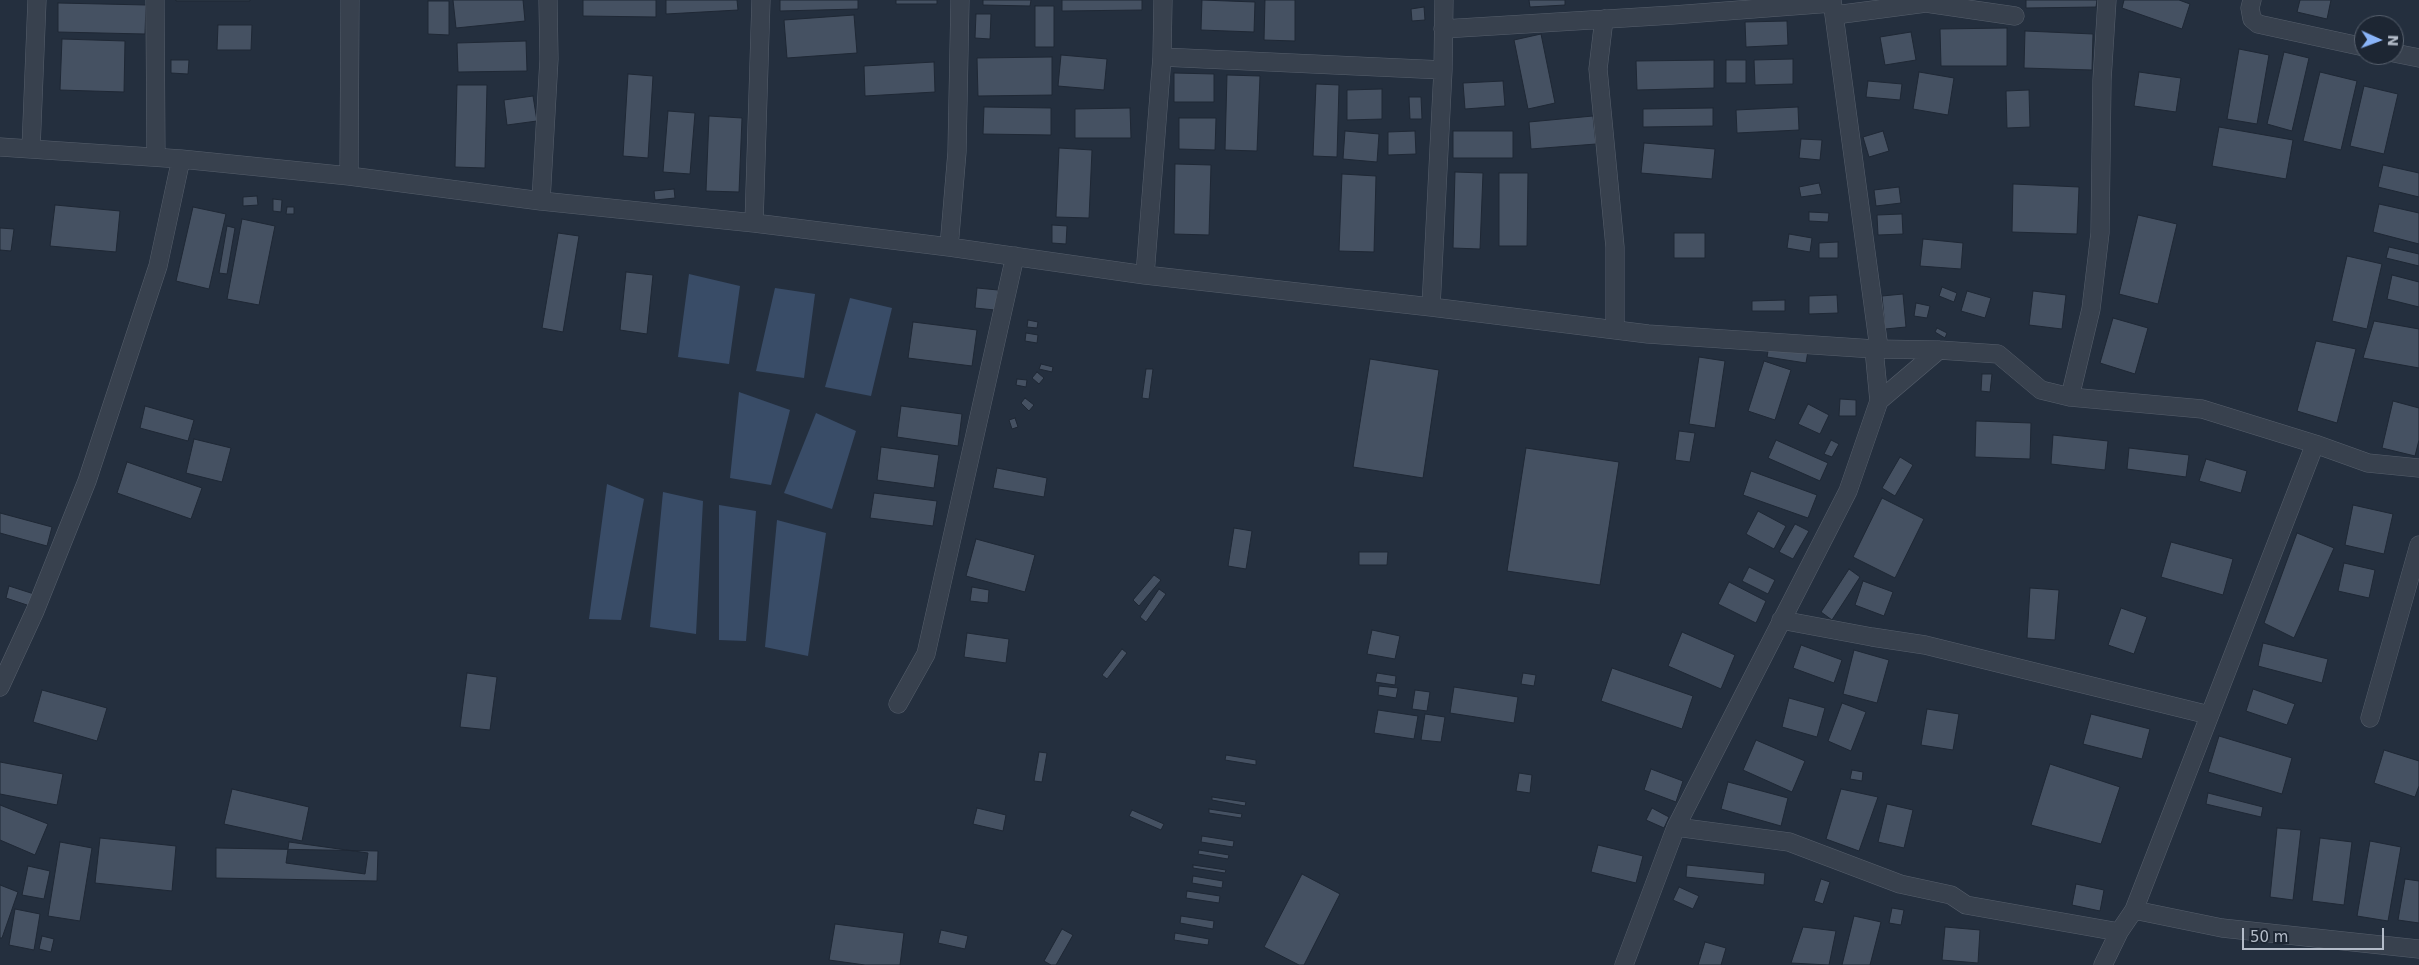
<!DOCTYPE html>
<html>
<head>
<meta charset="utf-8">
<style>
  body { margin:0 }
  #map { position:relative; width:2419px; height:965px; overflow:hidden; background:#242f3e; font-family:"DejaVu Sans",sans-serif }
  canvas { display:block }
  .north { position:absolute; left:2354px; top:15px; width:50px; height:50px; box-sizing:border-box; background:#1d2633; border:1px solid #59626f; border-radius:50%; rotate:92deg; font-size:14px; font-weight:700; line-height:20px; text-align:center; color:#b4bcc9 }
  .north::after { content:''; display:block; margin:auto; width:18px; height:22px; background:#8ab4f8; clip-path:polygon(50% 0,100% 100%,50% 72%,0 100%) }
  .scale { position:absolute; left:2242px; top:928px; width:142px; height:22px; box-sizing:border-box; border:2px solid #b4bcc9; border-top:0; padding-left:6px; font-size:15px; line-height:18px; white-space:nowrap; color:#b4bcc9; -webkit-text-stroke:4px #1d2633; paint-order:stroke }
</style>
</head>
<body>
<div id="map">
<canvas width="2419" height="965"></canvas>
<div class="north">N</div>
<div class="scale">50 m</div>
</div>
<script>
const c = document.querySelector('canvas').getContext('2d');
c.lineJoin = 'round';
function fill(path, color) { c.fillStyle = color; c.fill(path, 'evenodd'); }
const poly = rows => new Path2D(rows.map(r => 'M' + r).join(''));
function strokePath(path, color, width, dash) { c.strokeStyle = color; c.lineWidth = width; c.lineCap = dash ? 'butt' : 'round'; c.setLineDash(dash || []); c.stroke(path); }
const water = poly([
  [689,274,740,286,729,364,678,357],
  [775,288,815,294,804,378,756,371],
  [850,298,892,308,871,396,825,387],
  [739,392,790,410,771,485,730,478],
  [816,413,856,431,832,509,784,493],
  [607,484,644,499,621,620,589,619],
  [663,492,703,501,696,634,650,627],
  [719,505,756,511,746,641,719,640],
  [777,520,826,533,808,656,765,647]
]);
const building = poly([
  [176,0,250,0,250,1,176,1,176,0],
  [453,0,523,0,525,21,456,28,453,0],
  [583,0,656,0,656,17,583,16,583,0],
  [666,0,737,0,738,10,666,14,666,0],
  [780,0,858,0,858,9,780,11,780,0],
  [896,0,937,0,937,4,896,4,896,0],
  [983,0,1031,0,1030,6,983,5,983,0],
  [1062,0,1142,0,1142,10,1062,11,1062,0],
  [1202,0,1255,2,1254,32,1201,30,1202,0],
  [1265,0,1295,0,1295,41,1264,40,1265,0],
  [1529,0,1565,0,1565,5,1530,7,1529,0],
  [2026,0,2097,0,2096,7,2026,8,2026,0],
  [2124,0,2179,0,2190,4,2182,29,2122,8,2124,0],
  [2300,0,2331,0,2327,19,2297,12,2300,0],
  [428,1,449,1,449,35,428,34,428,1],
  [58,3,146,5,145,34,58,32,58,3],
  [1035,6,1054,6,1054,47,1035,47,1035,6],
  [1424,7,1425,20,1412,21,1411,9,1424,7],
  [976,14,991,14,990,39,975,38,976,14],
  [854,15,857,53,787,58,784,20,854,15],
  [1787,21,1788,45,1746,47,1745,22,1787,21],
  [218,25,252,25,251,50,217,50,218,25],
  [2007,28,2007,66,1941,66,1940,29,2007,28],
  [2025,31,2093,34,2092,70,2024,68,2025,31],
  [1911,32,1916,60,1885,65,1880,37,1911,32],
  [1541,34,1555,103,1528,109,1514,40,1541,34],
  [62,39,125,41,124,92,60,90,62,39],
  [526,41,527,71,458,72,457,43,526,41],
  [2239,49,2269,55,2257,124,2227,119,2239,49],
  [2284,52,2309,58,2292,131,2267,124,2284,52],
  [1061,55,1107,59,1104,90,1058,86,1061,55],
  [1052,57,1052,95,978,96,977,58,1052,57],
  [1793,59,1793,84,1755,85,1754,60,1793,59],
  [171,60,189,60,188,74,171,73,171,60],
  [1714,60,1714,88,1637,90,1636,61,1714,60],
  [1726,60,1746,60,1746,83,1726,83,1726,60],
  [934,62,935,92,865,96,864,66,934,62],
  [1919,72,1954,78,1948,115,1913,109,1919,72],
  [2139,72,2181,78,2176,112,2134,106,2139,72],
  [2320,72,2357,81,2341,150,2303,141,2320,72],
  [1174,73,1214,74,1214,102,1174,102,1174,73],
  [628,74,653,76,648,158,623,156,628,74],
  [1227,75,1260,76,1257,151,1225,150,1227,75],
  [1503,81,1505,106,1465,109,1463,83,1503,81],
  [1868,81,1902,84,1900,100,1866,97,1868,81],
  [1316,84,1339,85,1337,157,1313,156,1316,84],
  [457,85,487,85,485,168,455,167,457,85],
  [2364,86,2398,94,2384,154,2350,146,2364,86],
  [1382,89,1382,119,1347,120,1347,90,1382,89],
  [2029,90,2030,127,2007,128,2006,91,2029,90],
  [533,96,537,121,507,125,504,100,533,96],
  [1409,97,1421,97,1422,119,1410,119,1409,97],
  [984,107,1051,108,1051,135,983,134,984,107],
  [1798,107,1799,130,1737,133,1736,110,1798,107],
  [1130,108,1131,138,1075,138,1075,109,1130,108],
  [1713,108,1713,126,1643,127,1643,109,1713,108],
  [668,111,695,113,690,174,663,172,668,111],
  [709,116,742,118,739,192,706,191,709,116],
  [1593,116,1596,144,1531,149,1529,122,1593,116],
  [1179,118,1216,118,1215,150,1179,149,1179,118],
  [2219,127,2293,140,2286,179,2212,166,2219,127],
  [1345,131,1379,134,1377,162,1343,159,1345,131],
  [1415,131,1416,154,1388,155,1388,132,1415,131],
  [1453,131,1513,131,1513,158,1453,158,1453,131],
  [1883,131,1889,151,1869,157,1863,137,1883,131],
  [1801,139,1822,140,1820,160,1799,158,1801,139],
  [1644,143,1715,149,1712,179,1641,173,1644,143],
  [1059,148,1092,150,1089,218,1056,217,1059,148],
  [1175,164,1211,165,1209,235,1174,234,1175,164],
  [2383,165,2419,173,2419,197,2378,187,2383,165],
  [1455,172,1483,173,1480,249,1453,248,1455,172],
  [1499,173,1528,173,1527,246,1499,246,1499,173],
  [1342,174,1376,176,1374,252,1339,251,1342,174],
  [1819,183,1822,194,1801,197,1799,187,1819,183],
  [2013,184,2079,187,2077,234,2012,232,2013,184],
  [1899,187,1901,203,1876,206,1874,190,1899,187],
  [674,189,675,198,655,200,654,191,674,189],
  [257,196,258,205,243,206,243,197,257,196],
  [273,199,282,200,281,212,273,211,273,199],
  [2379,204,2419,213,2419,244,2373,232,2379,204],
  [55,205,120,211,116,252,50,246,55,205],
  [193,207,226,214,209,289,176,281,193,207],
  [287,207,294,207,294,214,286,214,287,207],
  [1809,212,1829,213,1828,222,1809,221,1809,212],
  [1902,214,1903,234,1878,235,1877,215,1902,214],
  [2138,215,2177,224,2158,304,2119,294,2138,215],
  [242,219,275,226,259,305,227,299,242,219],
  [1052,225,1067,226,1066,244,1052,243,1052,225],
  [227,226,235,228,227,274,219,273,227,226],
  [0,228,14,229,11,251,0,250,0,228],
  [558,233,579,236,563,332,542,328,558,233],
  [1674,233,1705,233,1705,258,1674,258,1674,233],
  [1789,234,1812,238,1810,252,1787,248,1789,234],
  [1923,239,1963,243,1961,269,1920,266,1923,239],
  [1838,242,1838,258,1819,258,1819,243,1838,242],
  [2389,247,2419,254,2419,266,2386,258,2389,247],
  [2347,256,2382,264,2367,329,2332,321,2347,256],
  [626,272,653,275,647,334,620,330,626,272],
  [2392,275,2419,282,2419,307,2387,299,2392,275],
  [1942,287,1957,293,1954,302,1939,296,1942,287],
  [977,288,998,290,995,310,975,308,977,288],
  [1967,291,1991,298,1985,318,1961,311,1967,291],
  [2033,291,2066,295,2062,329,2029,325,2033,291],
  [1903,294,1906,327,1885,329,1882,296,1903,294],
  [1837,295,1838,313,1809,314,1809,296,1837,295],
  [1785,300,1785,311,1752,311,1752,301,1785,300],
  [1916,303,1930,306,1927,318,1914,316,1916,303],
  [2113,318,2148,328,2135,374,2100,363,2113,318],
  [1028,320,1038,322,1037,328,1027,327,1028,320],
  [2374,321,2419,329,2419,368,2363,358,2374,321],
  [913,322,977,330,972,366,908,358,913,322],
  [1937,328,1947,333,1945,338,1935,332,1937,328],
  [1026,333,1038,335,1037,343,1025,341,1026,333],
  [1770,339,1809,345,1806,363,1767,357,1770,339],
  [2316,341,2356,349,2337,423,2297,411,2316,341],
  [1699,357,1725,361,1715,428,1689,424,1699,357],
  [1370,359,1439,370,1423,478,1353,467,1370,359],
  [1764,361,1791,370,1775,420,1748,411,1764,361],
  [1041,364,1053,367,1052,372,1039,369,1041,364],
  [1146,369,1153,369,1149,399,1142,398,1146,369],
  [1037,372,1044,378,1039,384,1032,378,1037,372],
  [1982,374,1992,374,1990,392,1981,391,1982,374],
  [1017,379,1027,380,1026,387,1016,385,1017,379],
  [1025,398,1034,405,1029,411,1021,403,1025,398],
  [1840,399,1856,400,1856,416,1839,416,1840,399],
  [2393,401,2419,408,2419,440,2415,456,2382,448,2393,401],
  [1808,404,1829,415,1820,434,1798,424,1808,404],
  [145,406,194,420,188,441,140,428,145,406],
  [901,406,962,414,958,446,897,437,901,406],
  [1015,418,1018,427,1012,429,1009,420,1015,418],
  [1976,421,2031,423,2030,459,1975,457,1976,421],
  [1679,431,1695,433,1690,462,1675,460,1679,431],
  [2053,435,2108,441,2105,470,2051,464,2053,435],
  [194,439,231,448,222,482,186,473,194,439],
  [1776,440,1828,463,1820,481,1768,458,1776,440],
  [1831,440,1839,444,1832,457,1824,454,1831,440],
  [881,447,939,455,934,488,877,480,881,447],
  [1526,448,1619,462,1600,585,1507,571,1526,448],
  [2129,448,2189,455,2186,477,2127,469,2129,448],
  [1900,457,1913,465,1895,496,1882,488,1900,457],
  [2206,459,2247,471,2241,493,2199,481,2206,459],
  [127,462,202,488,191,519,117,493,127,462],
  [997,468,1047,478,1044,497,993,488,997,468],
  [1751,471,1817,495,1808,518,1743,495,1751,471],
  [874,493,937,501,933,526,870,518,874,493],
  [1882,498,1924,519,1895,578,1853,557,1882,498],
  [2353,505,2393,514,2384,554,2345,545,2353,505],
  [1758,511,1786,526,1774,549,1746,534,1758,511],
  [0,513,52,527,47,546,0,533,0,513],
  [1795,524,1809,531,1793,559,1779,552,1795,524],
  [1234,528,1252,531,1246,569,1228,566,1234,528],
  [2297,533,2334,548,2294,638,2264,623,2297,533],
  [976,539,1035,555,1025,592,966,576,976,539],
  [2171,542,2233,559,2223,595,2161,577,2171,542],
  [1359,552,1388,552,1387,565,1359,565,1359,552],
  [2344,563,2375,570,2369,598,2338,591,2344,563],
  [1749,567,1775,580,1768,594,1742,581,1749,567],
  [1849,569,1860,577,1832,620,1821,612,1849,569],
  [1154,575,1161,580,1139,606,1133,600,1154,575],
  [1863,581,1893,592,1884,616,1855,605,1863,581],
  [1729,582,1766,601,1756,623,1718,604,1729,582],
  [9,586,34,594,30,606,6,598,9,586],
  [972,587,989,590,988,603,970,601,972,587],
  [2030,588,2059,590,2055,640,2027,638,2030,588],
  [1159,589,1166,594,1146,622,1140,617,1159,589],
  [2121,608,2147,617,2134,654,2108,645,2121,608],
  [1372,630,1400,636,1395,659,1367,654,1372,630],
  [1682,632,1735,655,1721,689,1668,666,1682,632],
  [967,633,1009,639,1006,663,964,657,967,633],
  [2263,643,2328,659,2322,683,2258,666,2263,643],
  [1801,645,1842,660,1834,683,1793,668,1801,645],
  [1122,649,1127,653,1107,679,1102,675,1122,649],
  [1854,650,1889,660,1877,703,1843,694,1854,650],
  [1612,668,1693,696,1682,729,1601,701,1612,668],
  [467,673,497,677,490,730,460,727,467,673],
  [1377,673,1396,676,1395,685,1375,682,1377,673],
  [1523,673,1536,675,1534,686,1521,684,1523,673],
  [1379,686,1398,688,1396,698,1378,695,1379,686],
  [1454,687,1518,697,1514,723,1450,713,1454,687],
  [2253,689,2295,704,2287,725,2246,711,2253,689],
  [42,690,107,708,97,741,33,722,42,690],
  [1415,690,1430,692,1427,711,1412,709,1415,690],
  [1789,698,1825,708,1817,737,1782,727,1789,698],
  [1842,703,1866,712,1851,751,1828,741,1842,703],
  [1927,709,1959,714,1953,750,1921,745,1927,709],
  [1378,710,1418,716,1414,739,1374,733,1378,710],
  [1425,714,1445,717,1441,742,1421,740,1425,714],
  [2091,714,2150,729,2142,759,2083,744,2091,714],
  [2219,736,2292,758,2282,794,2208,772,2219,736],
  [1756,740,1805,761,1792,792,1743,770,1756,740],
  [2384,750,2419,761,2419,786,2415,797,2374,783,2384,750],
  [1039,752,1047,753,1042,782,1034,781,1039,752],
  [1226,755,1256,760,1256,765,1225,760,1226,755],
  [0,762,63,774,57,805,0,794,0,762],
  [2050,764,2120,787,2101,844,2031,825,2050,764],
  [1651,769,1683,781,1676,802,1644,790,1651,769],
  [1852,770,1863,772,1862,781,1850,779,1852,770],
  [1519,773,1532,775,1530,793,1516,791,1519,773],
  [1728,782,1788,798,1781,826,1721,809,1728,782],
  [232,789,309,807,302,841,224,824,232,789],
  [1841,789,1878,797,1859,851,1826,839,1841,789],
  [2208,793,2263,807,2261,817,2206,804,2208,793],
  [1212,797,1246,802,1245,806,1212,800,1212,797],
  [1887,804,1913,810,1904,848,1878,842,1887,804],
  [0,805,48,824,35,855,0,840,0,805],
  [977,808,1006,815,1003,831,973,824,977,808],
  [1652,808,1669,817,1664,828,1646,820,1652,808],
  [1209,809,1242,814,1241,818,1209,813,1209,809],
  [1132,810,1164,824,1161,830,1129,816,1132,810],
  [2277,828,2301,830,2293,900,2270,897,2277,828],
  [1202,836,1234,841,1233,847,1201,842,1202,836],
  [100,838,176,846,172,891,95,883,100,838],
  [2320,838,2352,842,2344,905,2312,901,2320,838],
  [2370,841,2401,847,2388,921,2357,916,2370,841],
  [60,842,92,848,80,921,48,916,60,842],
  [289,842,368,853,365,874,286,863,289,842],
  [1598,845,1643,856,1636,883,1591,872,1598,845],
  [216,848,378,851,377,881,216,878,216,848],
  [1199,850,1229,855,1228,859,1198,854,1199,850],
  [1193,865,1226,870,1225,873,1193,868,1193,865],
  [1687,865,1765,873,1764,885,1686,877,1687,865],
  [28,866,50,871,44,899,22,895,28,866],
  [1302,874,1340,894,1304,965,1299,965,1264,947,1302,874],
  [1193,876,1223,881,1222,888,1192,883,1193,876],
  [1821,879,1830,882,1823,904,1814,901,1821,879],
  [2405,879,2419,881,2419,923,2398,920,2405,879],
  [2076,884,2104,890,2100,911,2072,905,2076,884],
  [0,885,18,892,2,938,0,938,0,885],
  [1679,887,1699,896,1693,909,1673,900,1679,887],
  [1187,891,1220,896,1219,903,1186,898,1187,891],
  [1892,908,1904,910,1901,925,1889,923,1892,908],
  [15,909,40,914,34,950,9,945,15,909],
  [1181,916,1214,921,1213,929,1180,923,1181,916],
  [1854,916,1881,922,1870,965,1842,965,1854,916],
  [835,924,904,933,900,965,865,965,829,960,835,924],
  [1803,927,1836,931,1829,965,1791,963,1803,927],
  [1945,927,1980,930,1978,963,1942,960,1945,927],
  [1062,929,1073,935,1056,965,1051,965,1044,961,1062,929],
  [941,930,968,936,965,949,938,943,941,930],
  [1175,933,1209,939,1208,945,1174,940,1175,933],
  [42,936,54,939,51,952,39,949,42,936],
  [1705,942,1726,948,1721,965,1698,965,1705,942]
]);
const minor = poly([
  [155,0,156,157],
  [2252,0,2250,8,2252,19,2258,24,2364,47],
  [1835,15,1926,3,2015,16],
  [1604,19,1598,69,1615,247,1615,330],
  [1443,29,1673,15,1832,3],
  [2394,53,2419,58],
  [1162,57,1443,70],
  [0,147,181,159,349,176,541,201,754,223,949,247,1145,275,1431,307,1648,334,1874,349,1939,350,1998,354,2041,390,2070,397,2202,409,2315,444,2368,463,2419,468],
  [31,149,37,0],
  [349,176,350,0],
  [541,201,549,59,548,0],
  [754,223,761,0],
  [949,247,957,152,960,0],
  [1145,275,1162,57,1163,0],
  [1431,307,1443,70,1444,0],
  [2070,397,2091,309,2100,233,2102,80,2107,0],
  [1879,401,1939,350],
  [1781,620,1872,637,1925,645,2209,715],
  [0,687,35,611,87,481,158,266,181,159],
  [898,704,926,654,1015,256],
  [2370,718,2419,545],
  [1676,827,1789,842,1900,884,1951,895,1966,905,2119,932],
  [2134,910,2222,928,2419,949],
  [1624,965,1676,827,1848,491,1879,401,1874,349,1878,341,1832,0],
  [2103,965,2119,932,2134,910,2315,444]
]);
fill(water, '#394c67');
fill(building, '#455162');
strokePath(building, '#1f2835', 1);
strokePath(minor, '#565f6c', 19);
strokePath(minor, '#38414e', 18);
</script>
</body>
</html>
